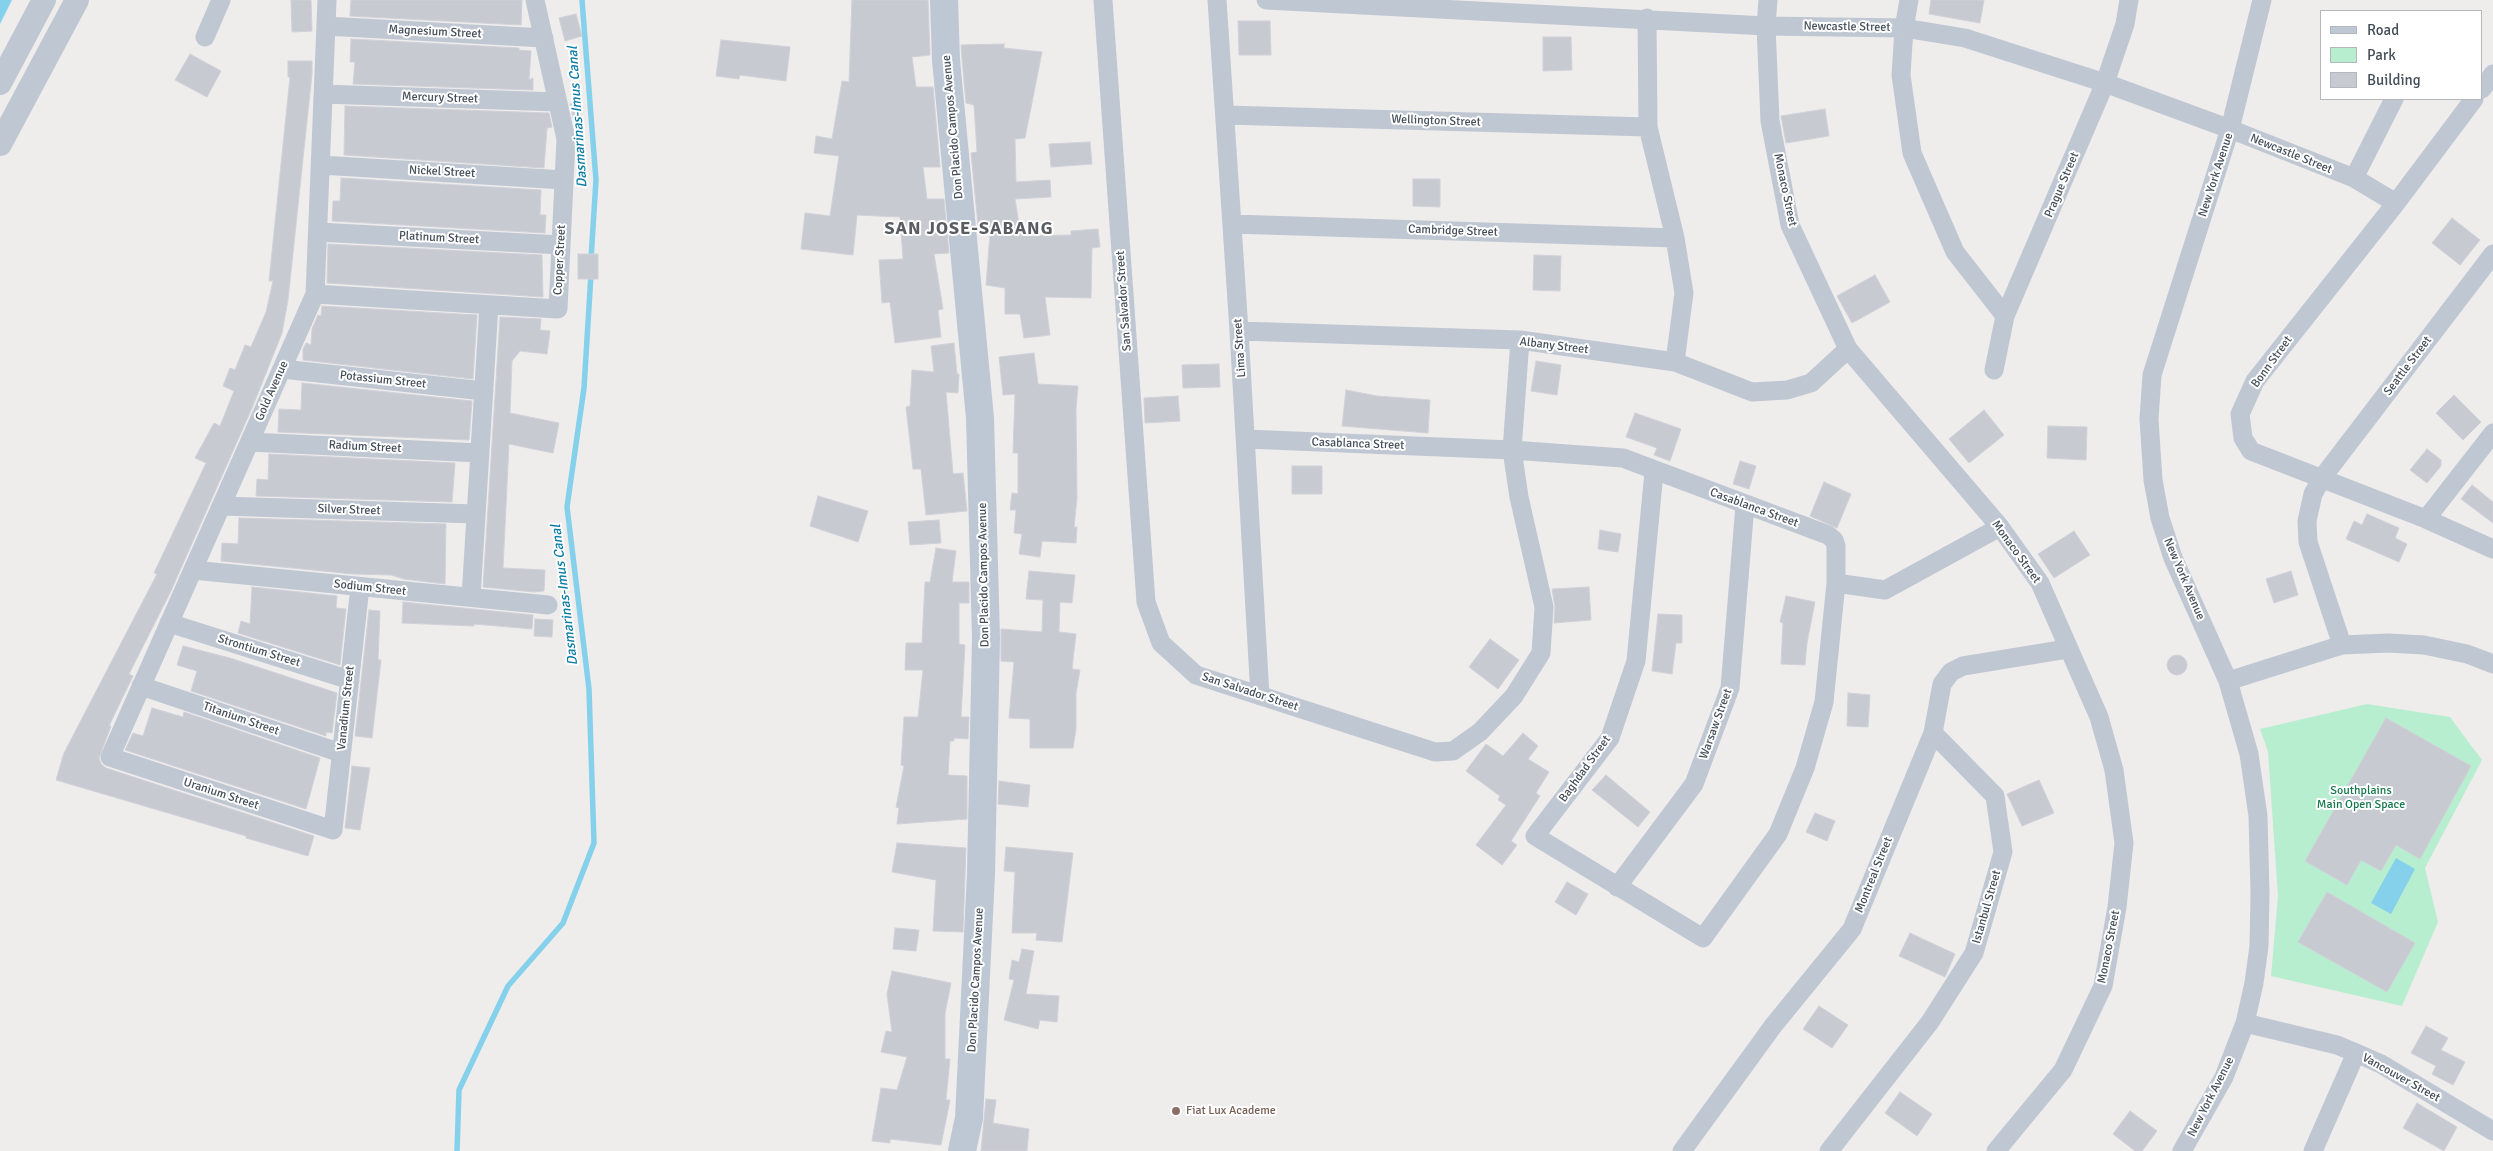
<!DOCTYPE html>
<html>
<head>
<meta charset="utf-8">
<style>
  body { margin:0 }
  #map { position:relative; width:2493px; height:1151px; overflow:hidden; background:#efecec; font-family:Signika,sans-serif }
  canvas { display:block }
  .legend { position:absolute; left:2320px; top:10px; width:162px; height:90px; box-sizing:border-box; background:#fff; border:1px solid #b4b8bd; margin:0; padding:6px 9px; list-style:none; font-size:15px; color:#444e59 }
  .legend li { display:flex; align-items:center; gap:10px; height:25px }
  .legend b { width:25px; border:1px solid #b4b8bd }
</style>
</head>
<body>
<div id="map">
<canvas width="2493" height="1151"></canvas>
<ul class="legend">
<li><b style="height:6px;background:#bec8d5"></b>Road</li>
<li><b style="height:14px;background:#b8eed0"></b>Park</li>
<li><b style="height:14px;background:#c8cad2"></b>Building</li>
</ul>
</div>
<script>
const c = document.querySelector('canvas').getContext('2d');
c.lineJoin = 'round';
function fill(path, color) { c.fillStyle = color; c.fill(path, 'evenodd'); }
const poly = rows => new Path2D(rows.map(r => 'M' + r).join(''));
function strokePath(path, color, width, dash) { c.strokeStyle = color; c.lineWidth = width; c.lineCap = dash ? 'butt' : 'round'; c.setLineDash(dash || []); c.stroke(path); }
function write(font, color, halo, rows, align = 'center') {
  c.font = font + ' Signika,sans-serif'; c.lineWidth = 4; c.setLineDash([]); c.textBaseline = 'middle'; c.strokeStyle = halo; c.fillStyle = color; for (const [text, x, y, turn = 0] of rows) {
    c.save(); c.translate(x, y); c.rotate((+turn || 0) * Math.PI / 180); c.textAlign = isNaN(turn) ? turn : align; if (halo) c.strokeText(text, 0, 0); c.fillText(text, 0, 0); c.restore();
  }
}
const green = poly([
  [2367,704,2450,717,2482,760,2425,868,2438,922,2402,1006,2271,976,2278,896,2268,752,2260,729]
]);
const water = poly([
  [0,0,12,0,0,24],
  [2396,858,2415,869,2391,914,2371,903]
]);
const stream = poly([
  [582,0,596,180,591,259],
  [457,1151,459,1090,508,986,563,923,594,843,589,689,567,507,584,388,591,274]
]);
const building = poly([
  [291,0,311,0,312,31,292,32,291,0],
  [351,0,522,0,521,25,350,16,351,0],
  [852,0,928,0,930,55,912,57,916,87,933,87,940,167,923,167,927,199,944,199,949,253,934,254,943,309,938,310,941,337,895,343,890,302,882,303,879,260,903,259,900,217,857,215,853,255,801,249,805,213,830,216,839,156,814,153,816,136,832,139,842,81,849,82,852,0],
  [1931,0,1984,0,1980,23,1929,14,1931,0],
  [576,14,582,36,565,41,559,18,576,14],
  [1238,21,1270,21,1271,55,1239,55,1238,21],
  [1543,37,1571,37,1572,70,1543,71,1543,37],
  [351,39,519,48,519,50,531,51,529,80,533,78,533,90,353,84,355,62,350,62,351,39],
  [721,40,790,47,786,81,740,75,739,79,716,76,721,40],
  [1004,44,1004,48,1042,52,1025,138,1015,139,1016,182,1050,180,1051,197,1015,199,1021,236,1071,235,1071,231,1098,229,1100,247,1092,248,1091,298,1045,297,1050,335,1024,338,1020,314,1005,314,1005,288,986,285,990,234,979,235,971,153,977,152,974,105,966,103,962,59,961,45,1004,44],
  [190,54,221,71,207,97,175,80,190,54],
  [288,61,312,61,312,74,288,300,282,333,252,408,170,593,129,674,133,676,109,726,111,726,99,758,101,764,106,768,314,836,308,856,246,838,246,836,56,780,64,753,157,574,154,573,206,463,195,458,214,423,220,426,234,391,223,386,230,368,235,370,245,345,251,347,266,312,273,281,269,281,290,77,288,77,288,61],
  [578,102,582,119,574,121,570,104,578,102],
  [345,106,549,113,552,127,547,128,544,168,344,155,345,106],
  [1825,109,1829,136,1786,143,1781,116,1825,109],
  [1090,142,1092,164,1051,167,1049,144,1090,142],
  [341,178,541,190,540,215,546,215,545,233,332,221,333,201,340,201,341,178],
  [1413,179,1440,179,1440,207,1413,206,1413,179],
  [2452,218,2480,240,2460,265,2432,243,2452,218],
  [328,244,542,255,543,297,327,283,328,244],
  [578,254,598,254,598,279,578,279,578,254],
  [1534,255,1561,256,1560,291,1533,290,1534,255],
  [1875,275,1890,302,1852,323,1837,296,1875,275],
  [322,306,477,315,473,379,303,360,303,349,306,343,311,345,312,329,318,315,321,316,322,306],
  [500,317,541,319,540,330,550,331,547,354,520,351,512,361,510,413,559,423,553,453,509,444,503,568,545,570,544,591,534,592,483,587,500,317],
  [954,343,957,374,959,374,958,393,946,392,953,474,963,473,967,511,926,515,921,469,913,469,906,407,910,406,912,370,934,372,931,346,954,343],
  [1034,353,1038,384,1078,386,1076,409,1077,498,1074,527,1077,527,1076,543,1042,541,1040,557,1019,554,1022,534,1014,533,1016,510,1010,510,1012,493,1018,494,1018,453,1013,453,1015,394,1003,395,999,357,1034,353],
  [1536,361,1561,365,1557,395,1531,391,1536,361],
  [1219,364,1220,387,1183,388,1182,365,1219,364],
  [302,383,472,401,469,440,278,432,279,409,301,410,302,383],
  [1346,390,1377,396,1430,400,1428,433,1342,426,1346,390],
  [2454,395,2481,422,2463,440,2436,413,2454,395],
  [1178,396,1180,421,1145,423,1144,398,1178,396],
  [1984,410,2004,435,1969,463,1949,439,1984,410],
  [1635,413,1681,429,1670,461,1654,455,1657,448,1626,437,1635,413],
  [2048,426,2087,427,2086,460,2047,458,2048,426],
  [2427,449,2441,460,2441,466,2427,483,2410,470,2427,449],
  [269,454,455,463,452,502,256,496,257,479,268,480,269,454],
  [1740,461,1756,466,1749,489,1733,484,1740,461],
  [1292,466,1322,466,1322,494,1292,494,1292,466],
  [1824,482,1851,494,1837,528,1810,516,1824,482],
  [2472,485,2493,502,2493,523,2461,499,2472,485],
  [818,496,868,511,858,542,810,526,818,496],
  [2367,514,2399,528,2395,538,2407,544,2399,562,2346,539,2354,521,2362,525,2367,514],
  [239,518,446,524,445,584,404,579,391,575,353,574,221,561,222,543,238,544,239,518],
  [939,520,941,543,910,545,908,522,939,520],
  [1600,530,1621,534,1618,552,1598,549,1600,530],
  [2074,531,2090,555,2054,578,2038,554,2074,531],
  [936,548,956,551,952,582,969,582,969,603,959,603,959,644,965,645,961,717,969,717,968,739,954,738,954,741,950,741,948,775,967,776,967,819,897,824,899,808,896,807,904,766,901,765,904,717,918,717,923,670,905,670,906,643,922,643,925,582,930,582,936,548],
  [1029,571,1075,575,1072,603,1060,602,1059,632,1076,634,1072,669,1080,670,1076,693,1076,729,1073,748,1030,748,1030,719,1009,718,1014,662,1001,661,1001,629,1042,632,1043,600,1026,599,1029,571],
  [2291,571,2298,595,2274,603,2266,579,2291,571],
  [252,587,337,596,336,608,346,609,340,665,238,633,241,621,250,624,252,587],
  [1589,587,1591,620,1554,623,1555,607,1552,589,1589,587],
  [1786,596,1815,602,1807,643,1805,665,1781,664,1783,623,1780,622,1786,596],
  [403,602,533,615,532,629,474,624,474,626,402,623,403,602],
  [369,610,380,611,378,660,381,660,372,738,355,736,369,610],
  [1658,614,1682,615,1682,643,1676,643,1672,674,1652,671,1658,614],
  [535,619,553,620,552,637,534,636,535,619],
  [1490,639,1519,660,1498,689,1469,667,1490,639],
  [183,646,230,658,337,693,332,733,326,732,326,736,191,691,197,671,177,665,183,646],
  '2167 665a10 10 0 1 1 20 0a10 10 0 1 1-20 0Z',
  [1848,693,1870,695,1868,727,1847,726,1848,693],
  [152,708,183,717,184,712,320,758,306,809,125,750,133,733,143,736,152,708],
  [2386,718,2471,766,2420,859,2396,845,2381,871,2361,860,2347,885,2305,861,2386,718],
  [1523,733,1538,746,1528,759,1549,772,1536,793,1540,796,1511,841,1517,845,1502,865,1476,845,1506,805,1498,800,1500,796,1466,771,1486,744,1503,756,1523,733],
  [352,766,370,768,360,830,345,828,352,766],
  [1606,775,1650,812,1638,827,1592,790,1606,775],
  [2039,780,2054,813,2022,826,2007,794,2039,780],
  [999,781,1030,785,1028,807,998,804,999,781],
  [1815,813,1835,821,1827,841,1806,832,1815,813],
  [897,843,966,848,963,932,933,931,936,880,892,872,897,843],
  [1006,847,1073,853,1062,942,1036,940,1037,933,1012,933,1015,872,1004,871,1006,847],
  [1567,882,1588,894,1576,915,1555,902,1567,882],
  [2327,892,2415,943,2387,992,2298,942,2327,892],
  [895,928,919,930,916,951,893,949,895,928],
  [1910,933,1955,954,1945,977,1899,956,1910,933],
  [1022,949,1034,951,1026,994,1059,996,1057,1022,1040,1020,1038,1029,1004,1020,1014,980,1009,979,1012,960,1019,962,1022,949],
  [892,971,951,983,945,1014,945,1059,950,1059,946,1100,950,1100,941,1145,890,1139,890,1143,872,1141,881,1088,897,1090,907,1057,881,1052,886,1031,892,1032,887,994,892,971],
  [1819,1006,1848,1025,1832,1048,1803,1029,1819,1006],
  [2426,1026,2448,1038,2441,1050,2465,1062,2453,1085,2432,1074,2436,1066,2411,1053,2426,1026],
  [1900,1092,1932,1114,1917,1136,1885,1113,1900,1092],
  [986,1099,996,1100,993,1123,1029,1129,1027,1151,981,1151,986,1099],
  [2417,1103,2457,1127,2444,1151,2403,1128,2417,1103],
  [2130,1111,2157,1131,2142,1151,2135,1151,2113,1134,2130,1111]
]);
const minor = poly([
  [327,0,315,294,110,757,333,830,360,587],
  [1103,0,1146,602,1161,643,1196,675,1435,752,1453,751,1480,732,1514,696,1541,653,1544,607,1519,497,1512,450,1520,340],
  [1217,0,1239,331,1260,696],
  [1266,0,1766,26,1904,28,1965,38,2105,83,2230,129,2354,178,2396,203],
  [1768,0,1766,26,1770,121,1790,225,1848,349,2000,527,2040,583,2099,717,2114,770,2124,843,2117,907,2103,986,2063,1070,1996,1151],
  [1909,0,1904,28,1901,75,1912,153,1955,252,2005,316],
  [1647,18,1648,127,1675,238,1684,293,1675,362],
  [326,26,544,38],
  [205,37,221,0],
  [2482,89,2493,74],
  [323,94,558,102],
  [2474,99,2396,203,2255,381,2240,414,2243,438,2251,451,2426,519,2493,549],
  [1225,115,1648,127],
  [321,165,564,180],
  [2354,178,2394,99],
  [1232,224,1675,238],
  [318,232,561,245],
  [315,294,558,309,566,139,535,0],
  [1239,331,1520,340,1675,362,1752,392,1787,390,1811,383,1848,349],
  [282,369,484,391],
  [1994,370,2005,316,2105,83,2125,24,2129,0],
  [1246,439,1512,450,1623,458,1828,535,1834,540,1836,546,1836,583,1824,702,1805,768,1778,834,1703,938,1535,836,1610,738,1636,661,1654,472],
  [250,442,480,453],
  [221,506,476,514],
  [2426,519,2493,433],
  [193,570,548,605],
  [1836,583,1885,590,2000,527],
  [471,597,489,305],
  [169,623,350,680],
  [2342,645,2308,542,2307,521,2313,494,2322,478,2493,254],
  [2228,681,2342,645,2388,643,2424,645,2467,654,2493,664],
  [141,686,341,753],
  [1617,887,1694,784,1730,688,1745,505],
  [2245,1023,2337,1045,2356,1053,2381,1064,2493,1131],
  [1682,1151,1773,1026,1852,929,1933,733,1942,684,1951,672,1963,666,2067,649],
  [1829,1151,1930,1022,1974,953,2003,852,1995,796,1933,733],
  [2182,1151,2224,1077,2245,1023,2254,983,2259,946,2260,893,2258,816,2249,754,2228,681,2173,558,2160,518,2153,480,2149,419,2152,375,2230,129,2262,0],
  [2313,1151,2356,1053]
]);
const tertiary = poly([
  [0,83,44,0],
  [0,144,77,0]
]);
const secondary = poly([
  [944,0,946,60,980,418,986,638,981,874,969,1118,962,1151]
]);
const markers = [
  [1176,1111,5,"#8d6e63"]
];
const streetNames = [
  ["Newcastle Street",1847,27,1],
  ["Magnesium Street",435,32,3],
  ["Mercury Street",440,98,2],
  ["Wellington Street",1436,121,2],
  ["Don Placido Campos Avenue",953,127,-95],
  ["Newcastle Street",2291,154,22],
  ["Nickel Street",442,172,3],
  ["New York Avenue",2216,175,-72],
  ["Prague Street",2062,185,-67],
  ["Monaco Street",1785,190,78],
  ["Cambridge Street",1453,231,2],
  ["Platinum Street",439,238,3],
  ["Copper Street",560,260,-87],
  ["San Salvador Street",1124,301,-94],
  ["Albany Street",1554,346,7],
  ["Lima Street",1240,348,-94],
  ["Bonn Street",2272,362,-54],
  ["Seattle Street",2408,366,-53],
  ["Potassium Street",383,380,6],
  ["Gold Avenue",272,391,-66],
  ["Casablanca Street",1358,444,2],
  ["Radium Street",365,447,3],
  ["Casablanca Street",1754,508,20],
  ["Silver Street",349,510,2],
  ["Monaco Street",2016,552,54],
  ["Don Placido Campos Avenue",984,575,-91],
  ["New York Avenue",2184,579,67],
  ["Sodium Street",370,588,6],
  ["Strontium Street",259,651,17],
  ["San Salvador Street",1250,692,18],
  ["Vanadium Street",346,708,-84],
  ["Titanium Street",241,719,19],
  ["Warsaw Street",1716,724,-70],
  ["Baghdad Street",1585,769,-54],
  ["Uranium Street",221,794,18],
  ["Montreal Street",1874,875,-68],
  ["Istanbul Street",1987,907,-74],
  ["Monaco Street",2109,947,-79],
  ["Don Placido Campos Avenue",976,980,-87],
  ["Vancouver Street",2401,1078,29],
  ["New York Avenue",2211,1097,-63]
];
const parkNames = [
  ["Southplains",2361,791],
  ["Main Open Space",2361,805]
];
const educationNames = [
  ["Fiat Lux Academe",1186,1111]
];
const waterNames = [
  ["Dasmarinas-Imus Canal",578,117,-94],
  ["Dasmarinas-Imus Canal",565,595,-97]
];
const districtNames = [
  ["SAN JOSE-SABANG",969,229]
];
fill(green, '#b8eed0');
fill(water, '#85d1eb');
strokePath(stream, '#85d1eb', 5.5);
fill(building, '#c8cad2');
strokePath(building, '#d0d1d8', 1);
strokePath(minor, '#bfc7d2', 19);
strokePath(tertiary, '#bfc7d2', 24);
strokePath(secondary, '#bec8d5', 28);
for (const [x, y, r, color] of markers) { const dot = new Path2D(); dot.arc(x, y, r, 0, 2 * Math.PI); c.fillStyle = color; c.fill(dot); strokePath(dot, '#fff', 2); }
write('12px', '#444e59', '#fff', streetNames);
write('12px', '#16794d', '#fff', parkNames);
write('12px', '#785e54', '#fff', educationNames, 'left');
write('italic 14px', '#0c7da5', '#fff', waterNames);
c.letterSpacing = '1px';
write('bold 18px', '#595c61', '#fff', districtNames);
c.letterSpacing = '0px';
</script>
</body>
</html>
